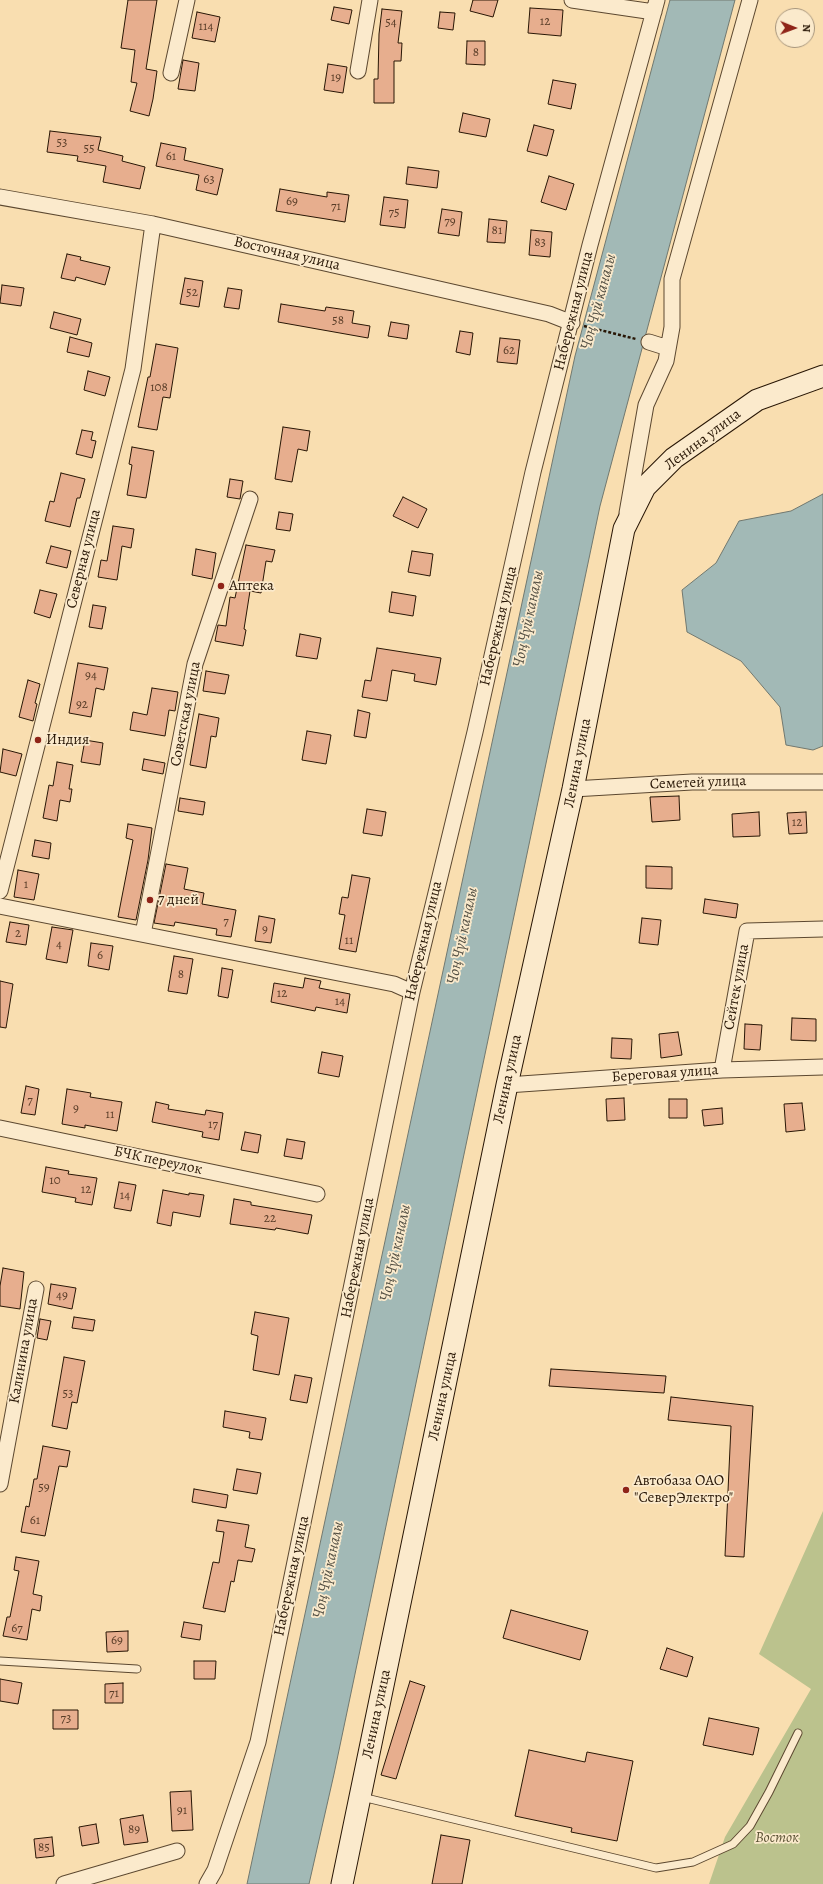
<!DOCTYPE html>
<html>
<head>
<meta charset="utf-8">
<style>
  body { margin:0 }
  #map { position:relative; width:823px; height:1884px; overflow:hidden; background:#f9deb0; font-family:Alegreya,serif }
  canvas { display:block }
  .north { position:absolute; left:775px; top:8px; width:40px; height:40px; box-sizing:border-box; background:#fbeacc; border:1px solid #a7957c; border-radius:50%; rotate:91deg; font-size:11px; font-weight:700; line-height:16px; text-align:center; color:#281605 }
  .north::after { content:''; display:block; margin:auto; width:14px; height:18px; background:#8f2418; clip-path:polygon(50% 0,100% 100%,50% 72%,0 100%) }
</style>
</head>
<body>
<div id="map">
<canvas width="823" height="1884"></canvas>
<div class="north">N</div>
</div>
<script>
const c = document.querySelector('canvas').getContext('2d');
c.lineJoin = 'round';
function fill(path, color) { c.fillStyle = color; c.fill(path, 'evenodd'); }
const poly = rows => new Path2D(rows.map(r => 'M' + r).join(''));
function strokePath(path, color, width, dash) { c.strokeStyle = color; c.lineWidth = width; c.lineCap = dash ? 'butt' : 'round'; c.setLineDash(dash || []); c.stroke(path); }
function write(font, color, halo, rows, align = 'center') {
  c.font = font + ' Alegreya,serif'; c.lineWidth = 3.5; c.setLineDash([]); c.textBaseline = 'middle'; c.strokeStyle = halo; c.fillStyle = color; for (const [text, x, y, turn = 0] of rows) {
    c.save(); c.translate(x, y); c.rotate((+turn || 0) * Math.PI / 180); c.textAlign = isNaN(turn) ? turn : align; if (halo) c.strokeText(text, 0, 0); c.fillText(text, 0, 0); c.restore();
  }
}
const green = poly([
  [823,1511,823,1884,709,1884,725,1837,811,1689,759,1654]
]);
const water = poly([
  [670,0,735,0,600,506,334,1774,309,1884,247,1884,575,356,670,0],
  [823,494,823,746,813,750,786,745,780,707,741,661,687,632,682,590,716,563,739,521,791,511,823,494]
]);
const building = poly([
  [128,0,157,0,146,69,157,71,153,99,149,116,130,111,137,83,131,82,135,50,121,48,128,0],
  [473,0,498,0,493,17,470,11,473,0],
  [334,7,352,10,349,24,331,20,334,7],
  [530,8,563,10,561,36,528,33,530,8],
  [382,9,402,11,398,43,402,43,401,61,394,61,394,103,374,103,374,79,378,79,379,34,382,9],
  [197,12,220,17,215,42,192,38,197,12],
  [440,12,455,13,453,30,438,28,440,12],
  [467,41,485,41,485,65,466,64,467,41],
  [183,60,199,63,195,91,178,89,183,60],
  [328,64,347,67,343,93,324,90,328,64],
  [553,80,576,84,571,109,548,104,553,80],
  [463,113,490,119,486,137,459,132,463,113],
  [534,125,554,130,547,156,527,151,534,125],
  [50,131,101,137,98,150,123,156,122,161,145,167,140,189,103,182,106,166,77,161,78,156,47,152,50,131],
  [161,143,186,148,184,160,223,169,217,195,196,190,199,175,156,166,161,143],
  [408,167,439,171,437,188,406,184,408,167],
  [549,176,574,184,566,210,541,202,549,176],
  [280,189,327,197,327,192,349,195,345,222,276,211,280,189],
  [384,197,408,200,405,228,380,225,384,197],
  [442,209,462,212,459,236,438,233,442,209],
  [489,219,507,221,505,243,487,242,489,219],
  [531,230,552,232,550,257,529,255,531,230],
  [67,254,81,257,80,260,110,267,105,285,76,277,75,281,61,278,67,254],
  [185,278,203,281,199,307,180,304,185,278],
  [2,285,24,288,21,306,0,303,2,285],
  [228,288,242,290,239,309,224,307,228,288],
  [281,304,325,311,326,307,354,311,352,323,370,326,368,338,278,322,281,304],
  [54,312,81,319,77,335,50,328,54,312],
  [391,322,409,325,407,339,388,336,391,322],
  [460,331,473,333,470,355,456,352,460,331],
  [70,337,92,343,89,357,67,352,70,337],
  [500,338,520,340,517,364,497,362,500,338],
  [156,344,178,348,170,398,163,397,157,430,138,427,148,377,150,377,156,344],
  [88,371,110,377,105,396,84,390,88,371],
  [283,427,310,431,307,451,298,449,292,482,275,479,283,427],
  [82,430,93,432,91,440,96,441,92,458,76,454,82,430],
  [132,447,154,451,146,498,127,495,132,465,129,464,132,447],
  [61,473,85,479,80,498,77,498,70,527,45,521,50,501,54,502,61,473],
  [230,479,243,481,240,499,227,497,230,479],
  [403,497,427,509,418,528,393,516,403,497],
  [279,512,293,514,290,531,276,529,279,512],
  [113,526,134,529,131,548,122,546,117,580,98,577,101,560,107,561,113,526],
  [246,545,275,550,272,562,266,561,261,593,250,591,244,629,246,630,243,646,215,641,218,625,226,626,230,597,235,598,246,545],
  [51,546,71,551,67,568,46,563,51,546],
  [196,549,216,553,212,579,192,575,196,549],
  [412,551,433,554,430,576,408,572,412,551],
  [40,590,57,594,50,618,34,613,40,590],
  [392,592,416,596,413,616,389,612,392,592],
  [93,605,106,607,102,629,89,627,93,605],
  [300,634,321,638,317,659,296,656,300,634],
  [377,648,441,658,436,685,414,681,415,674,392,670,387,701,362,697,365,680,371,681,377,648],
  [78,663,108,668,104,690,96,688,91,717,69,713,78,663],
  [206,671,229,675,225,694,203,691,206,671],
  [28,680,40,684,35,703,37,704,33,721,19,717,28,680],
  [152,688,178,692,175,711,169,710,165,736,130,730,133,712,147,715,152,688],
  [358,710,370,713,366,738,354,736,358,710],
  [199,714,219,718,216,737,211,736,206,768,190,765,199,714],
  [307,731,331,735,326,764,302,760,307,731],
  [85,740,103,743,100,765,81,762,85,740],
  [3,749,22,754,16,776,0,772,3,749],
  [144,759,165,763,163,774,142,770,144,759],
  [57,762,73,765,69,789,72,789,70,802,60,800,57,821,43,818,49,785,53,786,57,762],
  [679,796,680,820,652,822,650,797,679,796],
  [180,798,205,802,203,815,178,811,180,798],
  [367,809,386,812,382,836,363,833,367,809],
  [759,812,760,836,733,837,732,814,759,812],
  [806,812,807,833,789,834,787,813,806,812],
  [128,824,152,828,148,860,136,920,118,917,133,840,126,838,128,824],
  [35,840,51,843,49,859,32,856,35,840],
  [166,864,188,868,184,889,204,893,202,904,236,910,231,937,216,935,217,929,175,922,174,926,154,923,166,864],
  [646,866,672,867,672,889,646,888,646,866],
  [18,870,39,874,34,900,14,897,18,870],
  [352,875,370,878,356,952,339,949,345,915,339,914,342,897,348,898,352,875],
  [705,899,738,904,736,918,703,913,705,899],
  [259,916,275,919,271,943,255,941,259,916],
  [642,918,661,920,658,945,639,943,642,918],
  [10,922,29,925,26,945,6,942,10,922],
  [52,927,73,930,67,963,46,959,52,927],
  [91,943,113,946,109,970,88,966,91,943],
  [174,956,193,959,187,994,168,991,174,956],
  [222,968,233,970,228,998,218,996,222,968],
  [305,978,321,981,319,988,350,994,347,1013,316,1007,315,1011,271,1002,274,983,303,988,305,978],
  [0,981,13,984,6,1028,0,1027,0,981],
  [792,1018,816,1019,816,1041,791,1040,792,1018],
  [745,1024,762,1025,760,1050,744,1049,745,1024],
  [678,1032,682,1055,661,1058,659,1034,678,1032],
  [612,1038,632,1039,631,1059,611,1058,612,1038],
  [322,1052,343,1056,339,1077,318,1073,322,1052],
  [26,1086,39,1089,35,1115,21,1113,26,1086],
  [67,1089,91,1093,90,1097,122,1102,117,1131,85,1125,85,1128,62,1124,67,1089],
  [624,1098,625,1120,607,1121,606,1099,624,1098],
  [669,1099,687,1099,687,1118,669,1118,669,1099],
  [156,1102,169,1105,168,1109,205,1115,206,1110,223,1113,219,1140,202,1137,203,1132,152,1122,156,1102],
  [802,1103,805,1130,786,1132,784,1104,802,1103],
  [722,1108,723,1124,704,1126,702,1110,722,1108],
  [245,1132,261,1135,258,1153,241,1150,245,1132],
  [287,1139,305,1142,302,1159,284,1156,287,1139],
  [46,1167,69,1171,68,1174,97,1178,92,1205,75,1202,76,1198,42,1192,46,1167],
  [119,1182,136,1185,131,1211,114,1208,119,1182],
  [163,1190,189,1195,189,1193,204,1195,200,1217,173,1212,171,1226,157,1223,163,1190],
  [234,1199,251,1202,251,1205,312,1215,308,1234,276,1228,275,1230,230,1224,234,1199],
  [3,1268,24,1272,20,1309,0,1306,0,1286,3,1268],
  [51,1284,76,1288,72,1309,48,1304,51,1284],
  [255,1312,289,1318,279,1375,253,1370,258,1336,251,1334,255,1312],
  [74,1317,95,1320,93,1331,72,1328,74,1317],
  [40,1319,51,1321,47,1340,37,1338,40,1319],
  [64,1357,85,1361,77,1403,72,1402,67,1429,52,1426,64,1357],
  [551,1369,666,1376,664,1393,549,1386,551,1369],
  [295,1375,312,1378,307,1403,290,1400,295,1375],
  [671,1397,753,1406,744,1557,725,1556,731,1426,668,1420,671,1397],
  [225,1411,266,1418,262,1440,249,1438,250,1432,223,1427,225,1411],
  [43,1446,70,1451,67,1467,59,1466,45,1536,21,1532,26,1506,29,1507,34,1479,37,1479,43,1446],
  [237,1469,261,1473,257,1494,233,1490,237,1469],
  [194,1489,228,1495,226,1508,192,1502,194,1489],
  [218,1520,249,1525,245,1547,255,1549,252,1562,238,1560,234,1582,231,1581,225,1612,203,1608,213,1562,219,1563,224,1532,216,1531,218,1520],
  [16,1557,39,1561,33,1594,42,1596,40,1611,32,1609,27,1640,3,1636,7,1617,10,1617,19,1571,14,1570,16,1557],
  [511,1610,588,1631,580,1660,503,1638,511,1610],
  [184,1622,202,1625,200,1640,181,1637,184,1622],
  [128,1631,128,1651,107,1652,106,1632,128,1631],
  [667,1648,693,1657,687,1677,660,1669,667,1648],
  [194,1661,216,1661,215,1679,194,1679,194,1661],
  [0,1679,22,1683,18,1704,0,1701,0,1679],
  [410,1681,425,1686,396,1779,381,1775,410,1681],
  [123,1683,123,1703,105,1703,105,1684,123,1683],
  [53,1710,78,1710,78,1729,53,1729,53,1710],
  [709,1718,759,1728,753,1755,703,1745,709,1718],
  [529,1750,585,1762,587,1752,633,1761,617,1841,571,1832,572,1828,515,1816,529,1750],
  [191,1791,193,1830,172,1831,170,1792,191,1791],
  [143,1815,148,1842,124,1845,120,1819,143,1815],
  [96,1824,99,1843,82,1846,79,1827,96,1824],
  [441,1835,470,1840,462,1884,432,1884,441,1835],
  [52,1837,54,1856,36,1858,34,1839,52,1837]
]);
const path = poly([
  [584,326,636,339]
]);
const lane = poly([
  [0,1661,137,1669],
  [362,1797,656,1868,693,1862,733,1844,750,1826,769,1792,798,1733]
]);
const street = poly([
  [572,0,654,12],
  [358,71,370,0],
  [171,73,187,0],
  [0,197,153,224,549,314,572,323],
  [649,342,668,348],
  [627,513,646,405,666,361,672,327,672,279,750,0],
  [573,789,692,782,823,782],
  [0,891,133,369,153,224],
  [0,906,394,984,412,992],
  [143,934,195,664,250,499],
  [722,1070,747,931,823,929],
  [507,1085,722,1070,823,1067],
  [0,1128,317,1194],
  [0,1484,36,1289],
  [64,1884,177,1851],
  [207,1884,215,1870,258,1742,412,992,475,732,533,472,590,245,657,0]
]);
const secondary = poly([
  [342,1884,507,1085,573,789,624,529,645,487,674,458,757,400,823,376]
]);
const markers = [
  [221,586,4,"#8f2418"],
  [38,740,4,"#8f2418"],
  [150,900,4,"#8f2418"],
  [626,1490,4,"#8f2418"]
];
const numberNames = [
  ["12",545,22],
  ["54",391,23],
  ["114",206,27],
  ["8",476,53],
  ["19",336,78],
  ["53",62,143],
  ["55",89,149],
  ["61",171,157],
  ["63",209,180],
  ["69",292,202],
  ["71",336,207],
  ["75",394,213],
  ["79",450,222],
  ["81",497,231],
  ["83",540,243],
  ["52",192,293],
  ["58",338,321],
  ["62",509,351],
  ["108",159,388],
  ["94",91,676],
  ["92",82,705],
  ["12",797,823],
  ["1",26,885],
  ["7",226,922],
  ["9",265,930],
  ["2",18,934],
  ["11",349,941],
  ["4",59,945],
  ["6",100,956],
  ["8",181,975],
  ["12",282,994],
  ["14",340,1002],
  ["7",30,1101],
  ["9",76,1109],
  ["11",110,1115],
  ["17",213,1125],
  ["10",55,1181],
  ["12",86,1190],
  ["14",125,1196],
  ["22",270,1219],
  ["49",62,1296],
  ["53",68,1394],
  ["59",44,1488],
  ["61",35,1521],
  ["67",17,1629],
  ["69",117,1641],
  ["71",114,1694],
  ["73",66,1719],
  ["91",182,1811],
  ["89",134,1830],
  ["85",44,1848]
];
const streetNames = [
  ["Восточная улица",287,254,13],
  ["Набережная улица",574,311,-76],
  ["Ленина улица",703,440,-37],
  ["Северная улица",84,559,-76],
  ["Набережная улица",499,626,-77],
  ["Советская улица",186,714,-79],
  ["Ленина улица",578,763,-79],
  ["Семетей улица",698,783,-2],
  ["Набережная улица",424,941,-77],
  ["Сейтек улица",737,987,-80],
  ["Береговая улица",665,1074,-4],
  ["Ленина улица",508,1079,-78],
  ["БЧК переулок",158,1161,12],
  ["Набережная улица",358,1258,-79],
  ["Калинина улица",24,1351,-80],
  ["Ленина улица",443,1396,-78],
  ["Набережная улица",292,1576,-78],
  ["Ленина улица",377,1714,-78]
];
const poiNames = [
  ["Аптека",229,586],
  ["Индия",46,740],
  ["7 дней",158,900],
  ["Автобаза ОАО",634,1481],
  ["\"СеверЭлектро\"",634,1498]
];
const parkNames = [
  ["Восток",777,1838]
];
const waterNames = [
  ["Чоң Чүй каналы",599,302,-75],
  ["Чоң Чүй каналы",529,619,-78],
  ["Чоң Чүй каналы",463,936,-78],
  ["Чоң Чүй каналы",396,1253,-78],
  ["Чоң Чүй каналы",329,1570,-78]
];
fill(green, '#bbc28d');
fill(water, '#a2b9b6');
strokePath(water, '#71786f', 1);
fill(building, '#e7ae8e');
strokePath(building, '#281605', 1);
strokePath(lane, '#5c4830', 9);
strokePath(street, '#5c4830', 17);
strokePath(secondary, '#281605', 23);
strokePath(path, '#281605', 2.5, [3, 2]);
strokePath(lane, '#fbeacc', 7);
strokePath(street, '#fbeacc', 15);
strokePath(secondary, '#fbeacc', 21);
for (const [x, y, r, color] of markers) { const dot = new Path2D(); dot.arc(x, y, r, 0, 2 * Math.PI); c.fillStyle = color; c.fill(dot); strokePath(dot, '#fbeacc', 1.5); }
write('13px', '#583c27', null, numberNames);
write('15px', '#281605', '#fbeacc', streetNames);
write('15px', '#281605', '#fbeacc', poiNames, 'left');
write('italic 15px', '#5b5235', '#fbeacc', parkNames);
write('italic 16px', '#534f43', '#fbeacc', waterNames);
</script>
</body>
</html>
